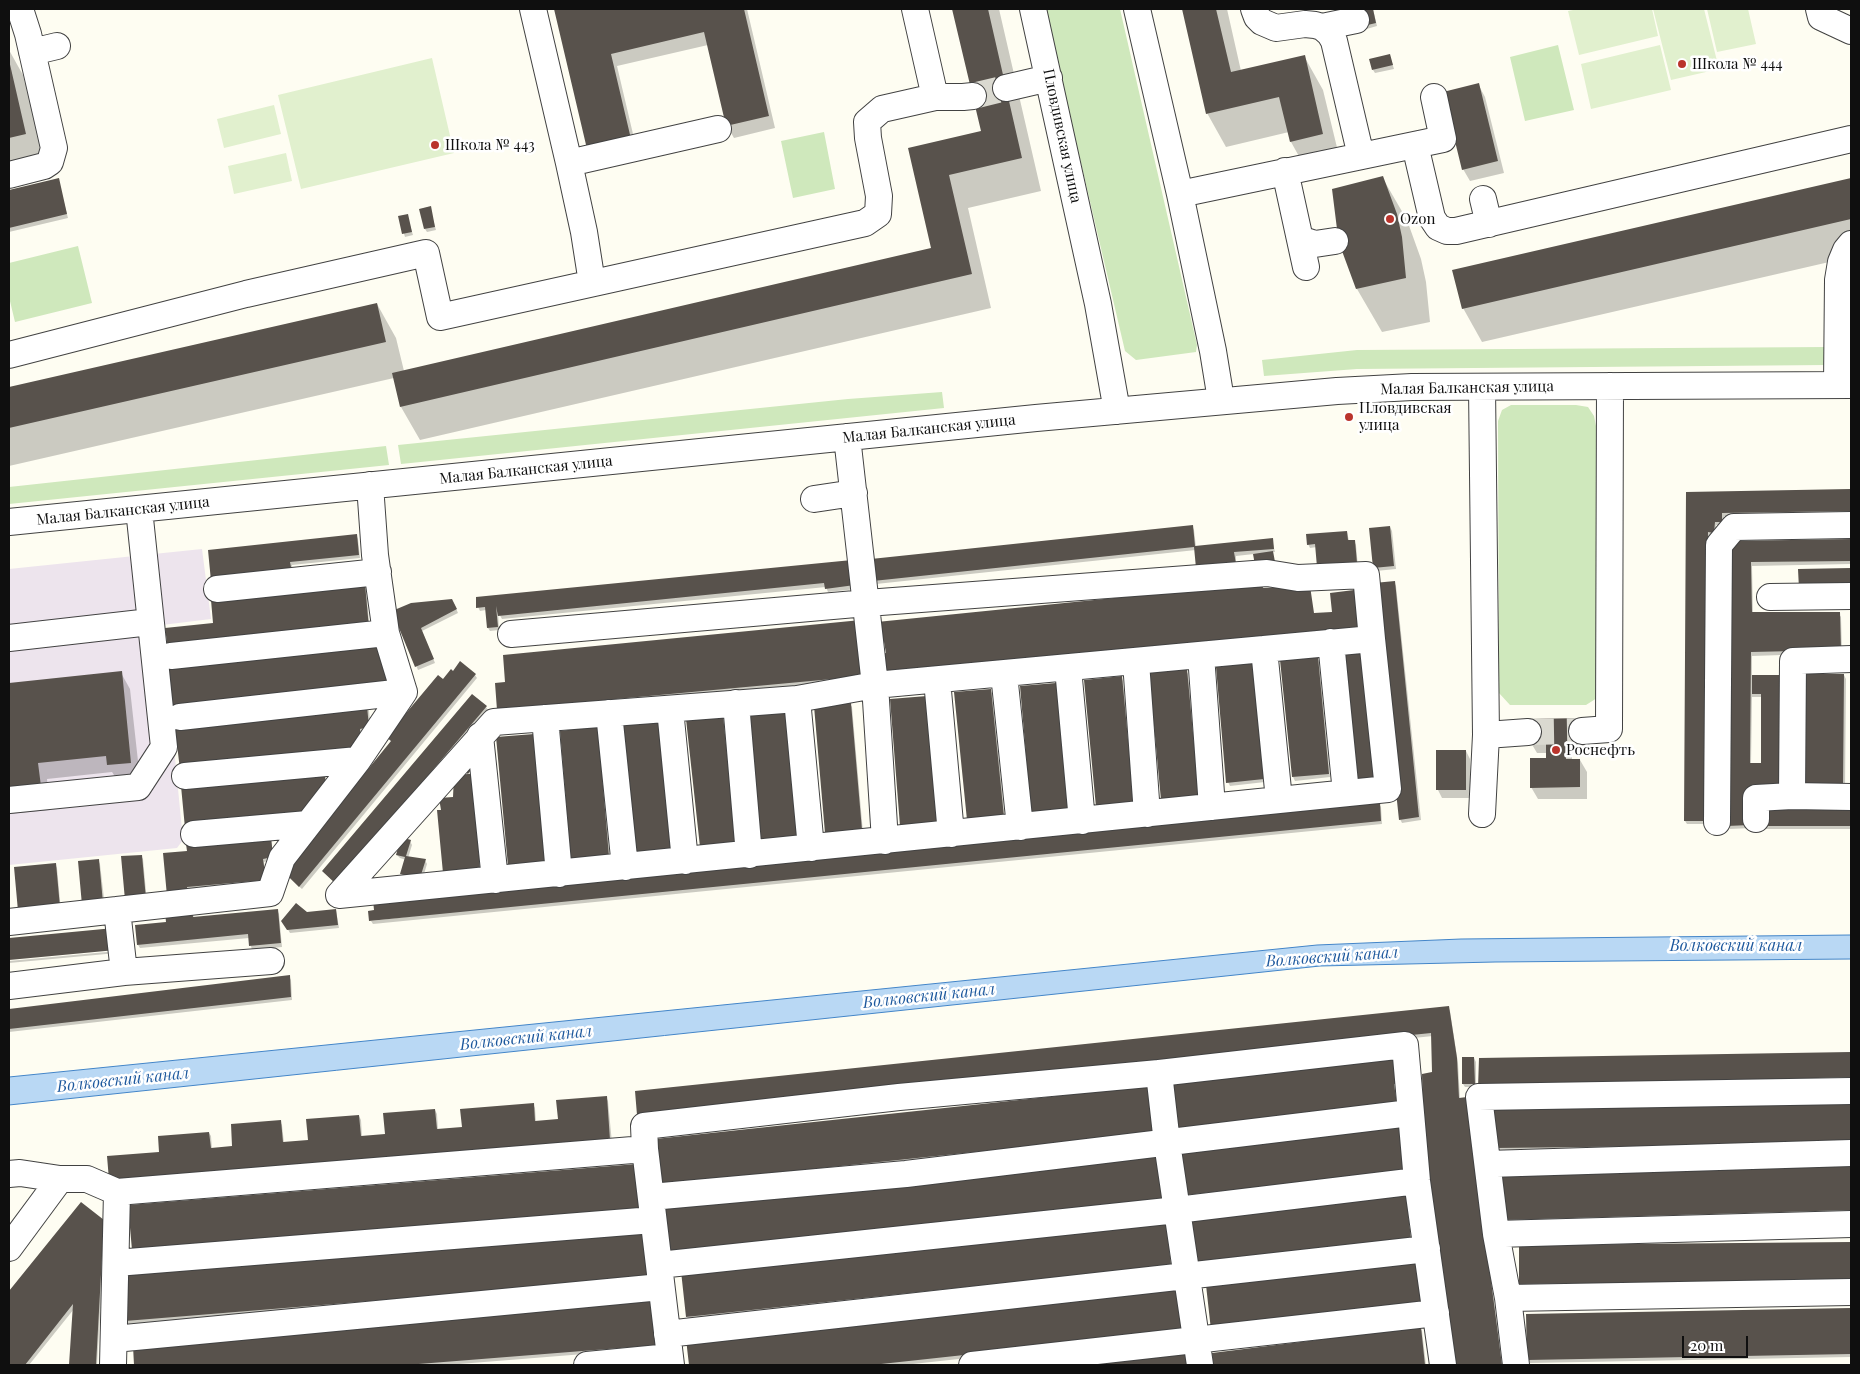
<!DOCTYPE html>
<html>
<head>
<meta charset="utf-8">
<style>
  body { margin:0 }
  #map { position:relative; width:1860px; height:1374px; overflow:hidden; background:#fefdf2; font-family:"Playfair Display",serif }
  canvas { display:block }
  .frame { position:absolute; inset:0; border:10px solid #0f0f0f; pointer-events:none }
  .scale { position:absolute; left:1682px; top:1336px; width:66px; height:22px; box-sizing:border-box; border:2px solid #0f0f0f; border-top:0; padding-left:6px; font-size:15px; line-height:18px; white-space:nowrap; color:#0f0f0f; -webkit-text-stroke:4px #fff; paint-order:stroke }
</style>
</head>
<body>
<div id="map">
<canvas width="1860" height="1374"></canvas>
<div class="frame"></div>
<div class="scale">20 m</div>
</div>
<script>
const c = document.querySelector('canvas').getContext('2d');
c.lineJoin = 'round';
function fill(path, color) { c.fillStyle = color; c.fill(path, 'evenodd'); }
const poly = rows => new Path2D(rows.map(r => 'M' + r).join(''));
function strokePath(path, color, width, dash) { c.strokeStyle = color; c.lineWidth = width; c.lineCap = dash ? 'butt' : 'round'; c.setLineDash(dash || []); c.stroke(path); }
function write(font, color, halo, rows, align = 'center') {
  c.font = font + ' "Playfair Display",serif'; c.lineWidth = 5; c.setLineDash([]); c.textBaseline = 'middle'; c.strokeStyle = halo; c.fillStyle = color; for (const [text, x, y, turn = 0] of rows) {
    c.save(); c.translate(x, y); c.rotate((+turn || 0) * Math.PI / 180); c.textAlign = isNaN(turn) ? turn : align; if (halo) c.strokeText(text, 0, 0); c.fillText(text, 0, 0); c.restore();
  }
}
const industrial = poly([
  [202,549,211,619,162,625,183,840,177,848,9,865,9,569]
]);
const green = poly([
  [1045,9,1120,9,1197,345,1196,352,1136,360,1125,351],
  [1558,45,1574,110,1525,121,1510,57],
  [824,132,835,189,793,198,781,141],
  [78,246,92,303,15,322,9,297,9,263],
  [1827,347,1827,365,1357,369,1264,376,1262,360,1357,350],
  [942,392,944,408,401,464,398,445,848,399],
  [1511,405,1576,405,1588,407,1594,416,1597,431,1597,698,1586,705,1510,705,1499,693,1498,421,1502,410],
  [386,446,389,465,9,504,9,487]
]);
const pitch = poly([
  [1578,9,1652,9,1658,36,1579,55,1568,11],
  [1653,9,1704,9,1719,69,1671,80],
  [1707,9,1748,9,1756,44,1717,52],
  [1660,45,1671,90,1591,109,1581,64],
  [432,58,454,153,301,189,278,95],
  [274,105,281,134,224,148,217,119],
  [286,153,292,181,234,194,228,166]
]);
const water = poly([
  [1851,935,1851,959,1495,962,1320,966,9,1105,9,1077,1317,945,1461,939,1851,935]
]);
const shadow = poly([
  [556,9,603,9,604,11,612,9,747,9,775,128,734,138,727,126,708,45,617,66,637,151,588,148],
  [954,9,999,9,1041,191,968,208,991,308,420,440,401,407,394,378,9,466,9,388,377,304,396,338,404,371,932,249,910,149,982,132],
  [1183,9,1227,9,1241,71,1304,56,1323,90,1342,168,1310,176,1291,142,1289,132,1226,147,1207,113],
  [1356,9,1373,9,1377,26,1363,30],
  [9,50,23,75,25,83,32,95,50,177,9,187],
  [1390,56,1394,69,1375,73,1373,70],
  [1478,84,1485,97,1504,173,1470,181,1463,169],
  [1382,177,1407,220,1421,259,1426,282,1430,322,1382,332,1357,289],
  [58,179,68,218,9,232,9,191],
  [1851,179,1851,257,1482,342,1463,308,1454,271],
  [430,208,436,230,427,232,425,229],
  [407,215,413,235,405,237,399,217],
  [1851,490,1851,514,1724,516,1723,525,1716,525,1715,536,1709,536,1707,824,1687,824,1685,821,1688,494],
  [1192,526,1194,530,1196,547,1272,540,1275,552,1272,552,1276,566,1254,554,1236,556,1236,563,1196,550,876,584,874,580],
  [1390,527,1392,531,1396,569,1376,571,1374,568],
  [1347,532,1349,541,1354,541,1356,545,1358,567,1317,547,1310,548,1308,544],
  [356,535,358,539,360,558,292,565,293,576,214,584],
  [1851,540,1851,564,1752,566,1753,614,1839,614,1841,617,1842,653,1752,656,1752,676,1779,676,1751,828,1730,829,1728,825,1732,543],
  [1752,697,1763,697,1762,765,1751,764],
  [851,561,856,589,828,592,826,587,502,619,498,612,499,630,490,631,488,628,486,610,480,611,478,607],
  [1394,582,1396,586,1421,820,1402,823,1400,819],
  [364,586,366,589,370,632,215,624],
  [454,604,458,613,422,631,435,663,418,670,394,611],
  [504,656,866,679,500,713,506,683],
  [1317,658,1319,661,1330,777,1295,781,1293,777,1281,661],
  [1252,665,1265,782,1230,786,1228,782],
  [1186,671,1188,674,1200,801,1150,673],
  [454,672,475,675,477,678,302,889,287,876,392,742,388,737,443,680],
  [121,673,130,689,140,779,118,781,112,772,47,779,50,810,9,814,9,684],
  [1844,675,1846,679,1845,792,1805,788],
  [1121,677,1123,681,1135,806,1085,681],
  [990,690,992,693,1005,820,955,693],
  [850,704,852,707,863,833,826,833],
  [367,707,369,711,371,731,361,732,363,753,183,773],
  [486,707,488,710,339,887,323,871],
  [722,716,724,720,738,847,701,847],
  [569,732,599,732,610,860],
  [1588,732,1588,753,1572,753,1572,760,1580,760,1587,772,1587,799,1538,799,1531,787,1547,759,1547,753,1537,753,1530,741],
  [1466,751,1470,759,1470,798,1442,798,1438,790],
  [1379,804,1381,807,1382,824,373,924,371,921],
  [1851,808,1851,829,1764,829,1762,826],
  [270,838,275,860,264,862,267,883,169,895,188,852],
  [410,841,412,845,408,858,425,860,427,864,422,881,404,877,402,874,406,860,400,858,397,855],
  [141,856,143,859,147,902,129,903],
  [98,860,100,864,105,907,85,908],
  [55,864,57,868,61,911,19,911],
  [277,910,279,914,282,947,252,950,249,938,140,948,138,945,167,923,193,914,194,918],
  [336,910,339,928,290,933,283,921,307,913],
  [117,951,117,953,9,963,9,961],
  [289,976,291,980,292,1000,9,1032,9,1010],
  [1448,1007,1450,1011,1458,1063,1460,1099,1469,1102,1502,1365,1452,1365,1423,1094,1433,1073,1433,1036,640,1118],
  [1851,1053,1851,1081,1482,1091,1481,1059],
  [1474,1058,1476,1062,1476,1087,1465,1087,1463,1084],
  [1397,1060,1398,1107,1181,1132],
  [606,1097,608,1101,612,1143,160,1153,209,1133,211,1136,212,1149,234,1147,280,1122,282,1125,284,1143,309,1141,359,1116,361,1120,362,1137,386,1135,435,1110,437,1114,438,1130,463,1128,533,1104,535,1108,536,1122,559,1121],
  [1851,1101,1851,1147,1498,1151,1495,1106],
  [1156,1136,663,1188,656,1140],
  [1182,1152,1405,1174,1189,1199,1187,1195],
  [1851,1167,1851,1213,1506,1223,1503,1177],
  [81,1204,105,1225,97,1365,70,1365,74,1309,29,1365,9,1365,9,1293],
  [1168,1224,1172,1269,689,1320,687,1317],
  [649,1233,654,1281,128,1324,126,1320],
  [1851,1243,1851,1284,1522,1288,1520,1284,1520,1247],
  [653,1300,659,1348,447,1365,135,1365,134,1348],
  [1851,1310,1851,1357,1530,1363,1528,1359,1527,1315],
  [1420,1328,1422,1331,1426,1365,1215,1365,1213,1354],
  [1186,1334,904,1365,690,1365,687,1340],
  [1187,1353,1190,1365,1060,1365]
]);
const building = poly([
  [554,9,600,9,600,10,607,9,744,9,769,116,726,126,704,32,611,54,631,139,587,149],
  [952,9,988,9,1022,158,949,175,972,274,400,407,392,373,931,248,908,148,981,131],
  [1182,9,1216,9,1231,72,1305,55,1323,134,1290,142,1279,97,1206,114],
  [1355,9,1373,9,1376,23,1359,27],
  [1390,54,1393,65,1372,70,1369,59],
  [9,60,26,134,9,138],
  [1479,83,1498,161,1462,170,1443,92],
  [1383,176,1397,214,1402,237,1406,278,1356,289,1342,251,1337,229,1332,189],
  [59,178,67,214,9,228,9,190],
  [1851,178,1851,219,1462,309,1452,270],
  [431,206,435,227,424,229,419,209],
  [408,214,412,232,402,234,398,216],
  [377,303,386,342,9,428,9,387],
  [1851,489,1851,511,1722,513,1722,522,1715,522,1714,533,1708,532,1705,821,1684,821,1686,492],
  [1193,525,1195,546,1273,538,1274,549,1234,552,1236,564,1196,568,1194,547,873,581,871,559],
  [1390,526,1394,566,1373,568,1369,528],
  [1347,531,1348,540,1355,540,1357,563,1317,567,1315,544,1307,545,1306,534],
  [357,534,359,555,290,562,292,572,211,581,208,550],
  [1851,539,1851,561,1751,562,1752,612,1840,612,1841,650,1751,652,1750,763,1761,763,1761,694,1752,694,1752,675,1780,675,1779,790,1750,825,1727,826,1731,541],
  [1273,551,1275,562,1255,565,1253,554],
  [852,560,855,585,825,589,824,583,498,616,496,606,498,627,487,628,485,607,476,608,476,597,496,595,497,601,496,595],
  [1851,568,1851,588,1799,589,1798,569],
  [1395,581,1419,817,1399,820,1374,583],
  [1262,583,1263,588,1310,586,1314,613,1332,612,1330,593,1362,589,1359,629,883,673,881,654,886,653,884,642,879,643,877,622],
  [365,584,369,628,168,649,165,628,213,623,211,600],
  [452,599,457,609,421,628,434,659,415,667,392,611,411,603],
  [861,620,865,676,497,710,495,683,505,682,503,655],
  [383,644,387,687,173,710,169,667],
  [1364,652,1377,778,1358,780,1345,653],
  [1318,657,1329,774,1292,777,1280,660],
  [460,661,476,674,299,887,284,872,391,741,386,737,438,675,443,679,451,669,453,671],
  [1253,663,1264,779,1226,783,1216,667],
  [1187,669,1199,797,1161,800,1149,672],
  [122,671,131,763,107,765,106,756,38,763,42,794,9,797,9,683],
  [1804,674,1844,674,1843,789,1804,789],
  [1122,676,1134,803,1096,807,1084,680],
  [1056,683,1069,809,1031,813,1020,686],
  [991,689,1004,817,967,820,954,692],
  [472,694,487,706,336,884,322,871],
  [927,696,937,823,900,826,890,699],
  [851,703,862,830,825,833,814,706],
  [367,706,369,727,360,729,362,750,180,770,175,727],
  [787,708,798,837,761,840,750,711],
  [621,714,660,721,673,851,636,854],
  [723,715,736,843,700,847,686,719],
  [1582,718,1582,741,1566,741,1566,759,1580,759,1580,787,1530,788,1530,758,1546,758,1546,741,1528,741,1528,719],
  [567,720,598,727,609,857,571,861,560,731,568,730],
  [534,734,545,863,508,866,496,737],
  [1436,750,1466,750,1466,790,1436,790],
  [479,759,468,774,473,774,480,869,443,873,437,810,441,810,439,798,453,797,454,775,468,774,460,768],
  [325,771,326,792,308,815,185,828,181,786],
  [1380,802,1381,821,369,921,368,911,374,910,373,900],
  [1851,807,1851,826,1761,826,1761,808],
  [271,836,273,857,263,859,266,880,187,887,188,894,167,896,163,853,187,851,186,844],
  [401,837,411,840,406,856,426,859,420,878,400,874,405,857,396,855],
  [142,855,146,899,125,900,121,856],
  [99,859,103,903,82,905,78,861],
  [56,863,60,907,18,911,14,867],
  [296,903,307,912,336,909,338,925,287,930,281,921],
  [192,909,193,917,278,909,281,943,249,946,248,934,137,945,135,925,166,922,165,912],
  [114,928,116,950,9,960,9,938],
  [290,975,291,997,9,1029,9,1009],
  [1449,1006,1457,1058,1459,1098,1467,1097,1502,1365,1451,1365,1423,1117,1422,1074,1432,1072,1431,1033,637,1115,635,1091],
  [1851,1052,1851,1077,1478,1088,1479,1058],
  [1462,1057,1474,1057,1475,1084,1462,1084],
  [1397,1058,1400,1083,1394,1084,1397,1104,1178,1129,1173,1084],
  [1150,1086,1155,1133,660,1185,655,1139],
  [607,1096,610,1140,109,1180,107,1156,159,1152,158,1136,209,1132,211,1148,232,1146,231,1124,281,1120,283,1142,308,1140,306,1119,359,1115,361,1136,385,1134,383,1113,435,1109,437,1129,462,1127,460,1109,534,1103,535,1121,558,1119,556,1100],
  [1851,1100,1851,1144,1494,1148,1494,1105],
  [1399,1126,1404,1171,1186,1195,1181,1151],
  [1157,1154,1163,1198,668,1253,662,1206],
  [637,1164,641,1209,132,1250,128,1205],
  [1851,1165,1851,1210,1503,1220,1502,1175],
  [1406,1193,1411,1239,1193,1263,1188,1218],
  [81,1202,104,1220,96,1365,69,1365,73,1304,25,1365,9,1365,9,1291],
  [1166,1220,1171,1265,686,1317,681,1271],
  [650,1232,653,1278,125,1321,121,1275],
  [1851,1242,1851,1281,1519,1284,1519,1245],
  [1417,1259,1423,1304,1211,1330,1206,1285],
  [1180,1285,1185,1331,872,1365,689,1365,686,1339],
  [654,1299,658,1345,406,1365,134,1365,133,1346],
  [1851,1308,1851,1354,1527,1360,1526,1314],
  [1421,1327,1425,1365,1213,1365,1212,1353],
  [1188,1351,1189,1365,1061,1365]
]);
const minorTunnel = poly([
  [973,96,1006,88],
  [1528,732,1582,731]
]);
const minor = poly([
  [533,9,569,163,584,232,592,283],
  [915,9,935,97],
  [1033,9,1098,304,1117,411],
  [1137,9,1180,194,1213,351,1221,400],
  [1254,9,1257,17,1262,22,1276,28,1305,24,1315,25,1322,27,1330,34,1334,41,1361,156],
  [1819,9,1821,17,1851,31],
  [1322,27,1356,20],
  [32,52,57,46],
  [1006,88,1049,78],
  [1415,145,1432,218,1438,227,1447,231,1456,231,1851,139],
  [569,163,718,129],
  [1285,171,1306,267],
  [9,175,44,166,50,162,54,148,28,34,20,9],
  [1180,194,1443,139,1434,97],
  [1483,199,1489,224],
  [1300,239,1315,244,1335,241],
  [9,355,246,294,426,253,440,317,865,223,878,214,879,196,868,138,867,122,882,109,935,97,963,97,973,96],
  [1837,385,1838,280,1841,262,1846,250,1851,244],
  [1482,387,1486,735,1528,732],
  [847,437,875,685,885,841],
  [814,499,854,493],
  [9,522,1036,418,1337,391,1412,387,1851,385],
  [217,589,378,572],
  [1770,597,1851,596],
  [511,634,867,603,1267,573,1298,578,1366,575,1372,639],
  [9,638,150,622],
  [1372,639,1388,789,339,895,494,722,797,699,875,685,1372,639],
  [1331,642,1346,793],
  [1264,649,1279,800],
  [1201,655,1212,807],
  [171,656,386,633],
  [1136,662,1147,814],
  [1068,668,1082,821],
  [1004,674,1020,827],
  [937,680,951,834],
  [797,699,811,848],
  [736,703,749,855],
  [670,709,685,861],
  [609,713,625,867],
  [180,717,404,692],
  [545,718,559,874],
  [1582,731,1609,729,1610,386],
  [480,736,495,880],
  [185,776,358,760],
  [1792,796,1793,661,1851,659],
  [9,800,138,787,164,747,139,509],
  [1482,814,1486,735],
  [1756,819,1756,798,1792,796,1851,797],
  [1717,822,1719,545,1734,527,1851,525],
  [194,834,308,824],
  [117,910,124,972],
  [9,922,270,893,282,858,358,760,404,692,386,633,375,555,370,485],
  [9,986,124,972,271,961],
  [1159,1073,1167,1143,1200,1365],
  [645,1149,671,1365],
  [1488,1164,1851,1153],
  [9,1174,20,1173,60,1179,87,1179,117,1192,645,1149,644,1126,899,1097,1159,1073,1405,1045,1417,1181,1443,1365],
  [651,1197,906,1174,1410,1113],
  [1496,1234,1851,1224],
  [9,1248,60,1179],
  [116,1263,653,1220],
  [659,1265,1177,1210,1417,1181],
  [1508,1298,1851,1292],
  [667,1334,1427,1249],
  [114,1339,661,1287],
  [113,1365,117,1192],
  [587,1365,670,1357],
  [972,1365,1436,1313],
  [1516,1365,1508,1298,1496,1234,1479,1097,1851,1091]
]);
const markers = [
  [1682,64,5,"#ba342c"],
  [435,145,5,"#ba342c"],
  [1390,219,5,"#ba342c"],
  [1349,417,5,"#ba342c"],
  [1556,750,5,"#ba342c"]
];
const poiNames = [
  ["Школа № 444",1692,64],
  ["Школа № 443",445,145],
  ["Ozon",1400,219],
  ["Пловдивская",1359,408],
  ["улица",1359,425],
  ["Роснефть",1566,750]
];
const streetNames = [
  ["Пловдивская улица",1062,136,78],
  ["Малая Балканская улица",1467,388,-1],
  ["Малая Балканская улица",929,429,-6],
  ["Малая Балканская улица",526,470,-6],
  ["Малая Балканская улица",123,511,-6]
];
const waterNames = [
  ["Волковский канал",1736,946],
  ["Волковский канал",1332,957,-4],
  ["Волковский канал",929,996,-6],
  ["Волковский канал",526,1038,-6],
  ["Волковский канал",123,1080,-6]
];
fill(industrial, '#ede4ed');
fill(green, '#cfe8bc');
fill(pitch, '#e1f0ce');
fill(water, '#b9d8f4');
strokePath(water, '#4385c8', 1);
fill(shadow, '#0003');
fill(building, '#58524c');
strokePath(minorTunnel, '#dad9d0', 26, [26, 13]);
strokePath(minor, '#424242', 28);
strokePath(minor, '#fff', 26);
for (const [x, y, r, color] of markers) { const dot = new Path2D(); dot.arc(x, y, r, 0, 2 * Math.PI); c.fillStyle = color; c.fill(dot); strokePath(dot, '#fff', 2); }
write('15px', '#0f0f0f', '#fff', poiNames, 'left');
write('15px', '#0f0f0f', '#fff', streetNames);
write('italic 16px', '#1d589d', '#fff', waterNames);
</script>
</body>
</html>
